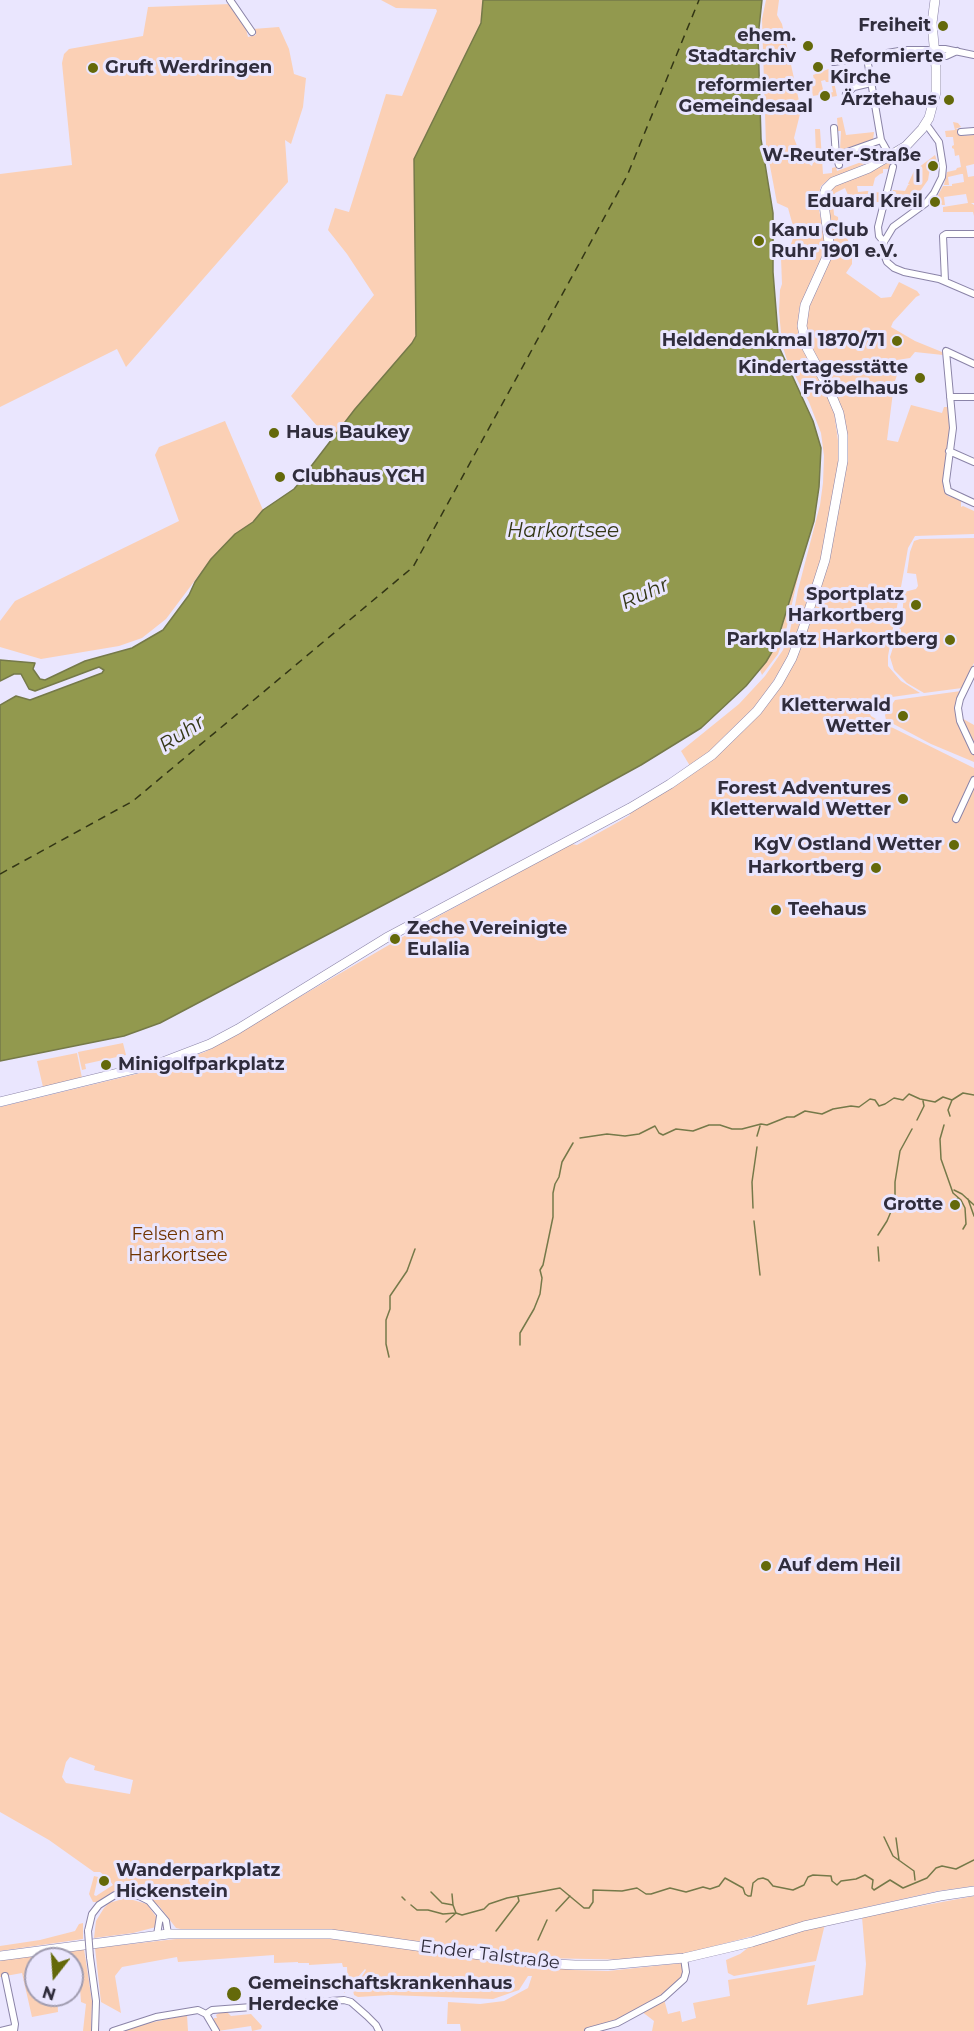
<!DOCTYPE html>
<html>
<head>
<meta charset="utf-8">
<style>
  body { margin:0 }
  #map { position:relative; width:974px; height:2031px; overflow:hidden; background:#eae6fe; font-family:Montserrat,sans-serif }
  canvas { display:block }
  .north { position:absolute; left:24px; top:1947px; width:60px; height:60px; box-sizing:border-box; background:#eae6fe; border:2px solid #a09cb0; border-radius:50%; rotate:197deg; font-size:16px; font-weight:700; line-height:24px; text-align:center; color:#302d3c }
  .north::after { content:''; display:block; margin:auto; width:21px; height:27px; background:#64690a; clip-path:polygon(50% 0,100% 100%,50% 72%,0 100%) }
</style>
</head>
<body>
<div id="map">
<canvas width="974" height="2031"></canvas>
<div class="north">N</div>
</div>
<script>
const c = document.querySelector('canvas').getContext('2d');
c.lineJoin = 'round';
function fill(path, color) { c.fillStyle = color; c.fill(path, 'evenodd'); }
const poly = rows => new Path2D(rows.map(r => 'M' + r).join(''));
function strokePath(path, color, width, dash) { c.strokeStyle = color; c.lineWidth = width; c.lineCap = dash ? 'butt' : 'round'; c.setLineDash(dash || []); c.stroke(path); }
function write(font, color, halo, rows, align = 'center') {
  c.font = font + ' Montserrat,sans-serif'; c.lineWidth = 6; c.setLineDash([]); c.textBaseline = 'middle'; c.strokeStyle = halo; c.fillStyle = color; for (const [text, x, y, turn = 0] of rows) {
    c.save(); c.translate(x, y); c.rotate((+turn || 0) * Math.PI / 180); c.textAlign = isNaN(turn) ? turn : align; if (halo) c.strokeText(text, 0, 0); c.fillText(text, 0, 0); c.restore();
  }
}
const green = poly([
  [381,0,483,0,481,23,414,159,416,336,412,343,355,409,331,442,291,396,374,295,347,254,328,230,335,208,349,212,386,94,402,96,437,11,436,9,396,8],
  [766,0,779,0,777,15,782,24,801,110,794,138,802,159,812,166,816,154,815,129,820,129,823,174,832,173,832,168,836,167,837,171,883,154,883,156,828,180,821,186,818,196,818,206,824,232,825,251,799,309,798,336,801,346,822,385,834,412,840,455,822,559,810,599,785,663,761,700,715,748,690,766,681,751,739,704,765,676,783,650,790,631,798,590,820,505,823,483,824,456,821,433,809,402,787,360,782,344,779,311,780,290,782,284,781,258,787,255,795,233,788,208,777,203,766,145,762,19],
  [231,4,246,29,248,37,256,35,253,29,279,27,289,49,294,74,306,78,303,107,291,144,285,140,288,182,126,367,117,349,0,407,0,174,72,165,62,63,64,54,69,49,143,36,148,7],
  [831,68,837,96,831,97,830,93,833,92,831,82,826,82,825,80,821,81,824,94,813,96,811,86,815,85,813,75],
  [842,117,846,135,874,132,873,140,840,150,841,131,838,131,837,118],
  [953,122,958,123,961,127,955,129,958,129,959,136,974,135,974,164,966,166,968,177,974,176,974,203,971,203,974,205,974,216,973,212,943,212,943,207,968,203,966,194,944,197,945,205,942,205,936,199,943,186,952,186,952,184,964,182,963,174,961,174,948,177,949,185,944,185,947,172,956,170,957,168,961,167,959,155,955,156,954,149,952,148,952,146,954,145,953,137,946,137,945,131,955,130],
  [935,155,937,161,931,162,928,180,918,194,902,205,890,202,893,190,905,191,908,185,910,185,908,184,914,171],
  [892,161,889,169,883,169,883,173,880,174,875,178,873,186,857,186,858,192,867,191,883,193,880,202,868,202,868,194,848,195,845,188,835,193,833,202,834,215,838,217,839,232,845,234,852,249,852,264,846,273,881,298,891,297,899,282,917,291,920,295,916,297,893,322,891,327,915,341,942,352,943,355,915,352,910,358,897,360,898,372,894,384,887,440,898,442,911,405,942,413,944,407,949,407,950,426,943,488,948,496,961,500,961,507,963,506,974,511,974,534,915,536,908,548,901,587,894,591,892,599,898,601,888,656,888,666,901,681,920,693,892,697,886,705,883,703,877,704,870,708,869,712,871,716,881,722,974,768,974,1886,938,1891,845,1912,684,1954,640,1960,538,1958,331,1931,185,1930,176,1928,159,1906,140,1892,126,1890,114,1891,97,1902,93,1902,89,1894,94,1876,98,1877,94,1895,96,1896,113,1885,108,1878,100,1872,94,1872,49,1840,0,1812,0,1107,153,1070,205,1052,437,917,571,844,577,845,620,821,630,815,629,813,676,785,716,757,751,723,781,683,818,592,846,430,842,411,806,334,807,313,813,293,833,252,834,247,827,204,828,194,837,184],
  [70,1757,95,1766,94,1770,133,1780,130,1794,66,1783,62,1777,66,1762],
  [225,421,263,510,253,522,235,534,211,559,166,619,142,638,119,646,41,659,0,647,0,621,15,601,179,521,155,455,159,447],
  [974,538,974,663,962,688,924,693,907,683,894,670,890,657,902,619,904,592,916,589,918,586,916,574,907,573,910,552,914,541,920,539],
  [802,559,785,635,778,654,762,675,760,670,779,637],
  [961,691,958,716,974,725,974,762,931,744,886,720,885,715,895,700],
  [123,1043,126,1055,85,1064,86,1069,82,1070,78,1052],
  [77,1053,82,1078,43,1087,37,1061],
  [974,1896,974,2031,652,2031,654,2021,641,2011,664,1999,668,2014,680,2011,682,2022,696,2018,693,2003,730,1996,728,1980,815,1965,807,2005,863,1995,866,1964,862,1917],
  [126,1898,147,1904,157,1918,156,1927,133,1933,94,1938,96,1921,104,1908,109,1903],
  [83,1923,83,1939,0,1951,0,1946,40,1940,75,1931,79,1924],
  [825,1924,816,1961,734,1976,728,1973,726,1960,740,1954,753,1944],
  [176,1939,331,1939,574,1970,608,1971,682,1963,685,1972,683,1979,662,1996,615,2022,583,2031,461,2031,460,2024,447,2024,448,2002,480,2004,504,2001,528,1988,532,1976,528,1976,519,1990,493,1999,390,1995,358,1997,354,1995,353,1990,366,1970,365,1969,344,1993,344,1986,348,1985,347,1967,343,1967,342,1963,309,1965,309,1963,298,1963,298,1962,274,1963,274,1955,178,1962,177,1957,122,1967,115,1976,121,2013,101,2002,95,1948],
  [84,1949,92,2001,91,2031,83,2031,86,2004,81,2002,80,1988,72,1989,72,1959,36,1959,36,1995,57,1995,58,2012,32,2017,22,1973,0,1977,0,1960],
  [227,2012,231,2016,251,2014,262,2026,261,2029,252,2031,251,2026,218,2031,214,2024,214,2018,217,2018,216,2015,219,2013],
  [187,2015,188,2031,122,2031,149,2023]
]);
const water = poly([
  [483,0,762,0,758,37,761,139,773,213,773,272,779,347,813,421,821,448,819,487,814,521,776,645,766,662,746,686,701,728,641,765,446,872,160,1023,124,1036,0,1061,0,705,16,696,30,700,102,673,104,670,99,667,35,691,29,689,21,674,14,674,0,681,0,660,35,663,33,669,40,679,45,680,85,661,132,648,163,630,189,595,195,582,211,559,235,534,253,522,263,510,294,489,307,474,309,469,355,409,412,343,416,336,414,159,481,23,483,0]
]);
const stream = poly([
  [950,1116,948,1110,952,1100],
  [917,1120,924,1106,923,1101],
  [944,1125,940,1139,941,1159,953,1193,961,1200,965,1208,966,1224,963,1229],
  [757,1136,760,1126],
  [580,1138,607,1134,625,1136,639,1134,655,1126,659,1133,663,1135,676,1129,693,1131,709,1125,720,1125,732,1129,742,1129,761,1124,767,1125,787,1117,794,1117,805,1111,822,1114,833,1109,851,1106,859,1107,870,1099,875,1100,879,1106,885,1104,894,1098,903,1100,909,1094,920,1099,935,1102,943,1097,952,1100,963,1093,974,1095],
  [954,1190,962,1194,974,1205],
  [968,1199,974,1216],
  [953,1204,958,1198],
  [753,1208,752,1182,757,1147],
  [754,1221,760,1275],
  [878,1235,887,1221,895,1202,895,1182,900,1151,912,1129],
  [878,1247,879,1261],
  [520,1345,520,1333,534,1309,540,1294,542,1278,540,1270,543,1265,553,1217,553,1193,555,1184,559,1177,562,1162,573,1143],
  [389,1357,386,1344,386,1320,390,1309,390,1296,407,1271,415,1249],
  [884,1837,893,1856,914,1871,915,1880],
  [896,1838,899,1860],
  [431,1892,442,1903,453,1905,456,1913,446,1922],
  [452,1894,453,1905],
  [402,1897,405,1900],
  [411,1905,417,1910,428,1910,443,1914,456,1913,462,1915,484,1909,489,1904,507,1898,560,1888,584,1908,589,1908,593,1902,593,1890,622,1891,637,1888,646,1894,651,1894,670,1888,686,1892,703,1887,710,1889,719,1886,725,1878,743,1888,745,1894,748,1896,751,1896,753,1883,758,1879,763,1878,768,1880,773,1886,793,1890,804,1885,808,1877,813,1875,831,1876,832,1881,837,1885,841,1881,856,1879,865,1875,873,1880,872,1888,874,1890,890,1880,903,1888,927,1878,936,1868,942,1866,956,1869,974,1860],
  [556,1911,570,1896],
  [496,1931,519,1901,518,1897],
  [538,1940,547,1920]
]);
const ferry = poly([
  [0,874,133,801,413,567,627,176,699,0]
]);
const minor = poly([
  [230,0,252,32],
  [934,51,938,49,945,49,974,55],
  [867,58,881,140,890,156],
  [834,62,905,50,928,50,946,56,957,51],
  [846,94,854,87,871,83],
  [926,124,939,142,943,167,942,177,934,193,926,203,893,227,884,242,883,252,887,262,894,268,904,272,939,279,974,294],
  [834,128,836,156,839,165],
  [961,132,974,131],
  [836,156,881,140],
  [884,242,879,236,878,227,893,167],
  [945,281,943,236,946,234,974,234],
  [974,364,946,351,953,428,946,481,948,491,974,503],
  [950,397,974,397],
  [949,451,974,462],
  [974,670,960,699,958,708,960,721,974,751],
  [956,819,974,780],
  [88,1931,92,1914,99,1905,115,1895,126,1894,139,1896,149,1901,166,1921,168,1934],
  [157,1935,160,1916],
  [90,1957,96,2001,95,2031],
  [5,1976,15,2024,14,2031],
  [206,2014,212,2010,344,2000,351,2002,367,2016,376,2025,379,2031],
  [0,2031,13,2028],
  [113,2031,156,2017,198,2010,206,2014,216,2031],
  [588,2031,617,2023,663,1998,684,1979,686,1972,684,1958]
]);
const secondary = poly([
  [0,1102,163,1062,210,1044,238,1029,386,938,630,808,670,784,712,755,757,711,778,683,792,658,803,629,825,560,843,461,843,435,839,413,828,387,807,348,802,326,805,305,830,250,823,197,826,189,833,182,869,168,906,146,922,129,929,118,936,92,936,67,932,23,935,0],
  [0,1956,168,1934,331,1934,537,1963,575,1965,608,1965,684,1958,752,1942,804,1926,940,1896,974,1891]
]);
const minorBridge = poly([
  [88,1931,90,1957]
]);
const markers = [
  [943,26,6,"#64690a"],
  [808,46,6,"#64690a"],
  [818,67,6,"#64690a"],
  [93,68,6,"#64690a"],
  [825,96,6,"#64690a"],
  [949,100,6,"#64690a"],
  [933,166,6,"#64690a"],
  [935,202,6,"#64690a"],
  [759,241,6,"#64690a"],
  [897,341,6,"#64690a"],
  [920,378,6,"#64690a"],
  [274,433,6,"#64690a"],
  [280,477,6,"#64690a"],
  [916,605,6,"#64690a"],
  [950,640,6,"#64690a"],
  [903,716,6,"#64690a"],
  [903,799,6,"#64690a"],
  [954,845,6,"#64690a"],
  [876,868,6,"#64690a"],
  [776,910,6,"#64690a"],
  [395,939,6,"#64690a"],
  [106,1065,6,"#64690a"],
  [955,1205,6,"#64690a"],
  [766,1566,6,"#64690a"],
  [104,1881,6,"#64690a"],
  [234,1994,8,"#64690a"]
];
const poiNames = [
  ["Freiheit",931,26],
  ["ehem.",796,36],
  ["Stadtarchiv",796,57],
  ["Reformierte",830,57,"left"],
  ["Kirche",830,78,"left"],
  ["Gruft Werdringen",105,68,"left"],
  ["reformierter",813,86],
  ["Gemeindesaal",813,107],
  ["Ärztehaus",937,100],
  ["W-Reuter-Straße",921,156],
  ["I",921,177],
  ["Eduard Kreil",923,202],
  ["Kanu Club",771,231,"left"],
  ["Ruhr 1901 e.V.",771,252,"left"],
  ["Heldendenkmal 1870/71",885,341],
  ["Kindertagesstätte",908,368],
  ["Fröbelhaus",908,389],
  ["Haus Baukey",286,433,"left"],
  ["Clubhaus YCH",292,477,"left"],
  ["Sportplatz",904,595],
  ["Harkortberg",904,616],
  ["Parkplatz Harkortberg",938,640],
  ["Kletterwald",891,706],
  ["Wetter",891,727],
  ["Forest Adventures",891,789],
  ["Kletterwald Wetter",891,810],
  ["KgV Ostland Wetter",942,845],
  ["Harkortberg",864,868],
  ["Teehaus",788,910,"left"],
  ["Zeche Vereinigte",407,929,"left"],
  ["Eulalia",407,950,"left"],
  ["Minigolfparkplatz",118,1065,"left"],
  ["Grotte",943,1205],
  ["Auf dem Heil",778,1566,"left"],
  ["Wanderparkplatz",116,1871,"left"],
  ["Hickenstein",116,1892,"left"],
  ["Gemeinschaftskrankenhaus",248,1984,"left"],
  ["Herdecke",248,2005,"left"]
];
const parkNames = [
  ["Felsen am",178,1235],
  ["Harkortsee",178,1256]
];
const streetNames = [
  ["Ender Talstraße",490,1955,7]
];
const waterNames = [
  ["Harkortsee",563,531],
  ["Ruhr",645,594,-24],
  ["Ruhr",182,734,-33]
];
fill(green, '#fbd0b5');
fill(water, '#92994e');
strokePath(water, '#757949', 1.5);
strokePath(stream, '#757949', 1.5);
strokePath(ferry, '#333615', 1.5, [8, 6]);
strokePath(minor, '#8b84a8', 8);
strokePath(secondary, '#8b84a8', 10);
strokePath(minor, '#fff', 6);
strokePath(secondary, '#fff', 9);
strokePath(minorBridge, '#8b84a8', 8, []);
strokePath(minorBridge, '#fff', 6);
for (const [x, y, r, color] of markers) { const dot = new Path2D(); dot.arc(x, y, r, 0, 2 * Math.PI); c.fillStyle = color; c.fill(dot); strokePath(dot, '#eae6fe', 2); }
write('bold 18px', '#302d3c', '#eae6fe', poiNames, 'right');
write('18px', '#703400', '#eae6fe', parkNames);
write('18px', '#302d3c', '#eae6fe', streetNames);
write('italic 20px', '#333615', '#eae6fe', waterNames);
</script>
</body>
</html>
